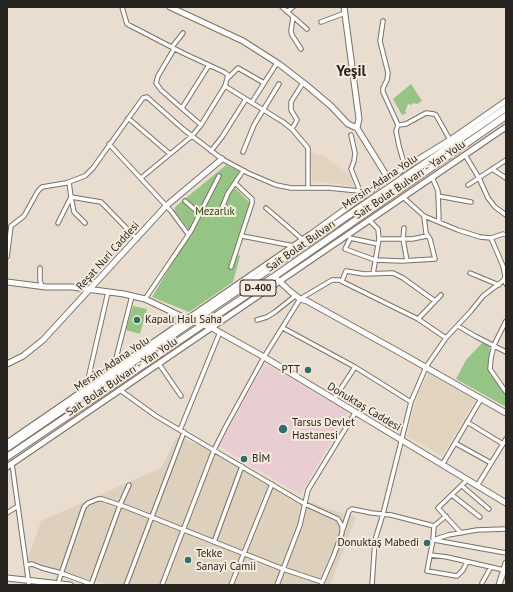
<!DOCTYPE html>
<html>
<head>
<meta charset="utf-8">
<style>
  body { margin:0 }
  #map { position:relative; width:513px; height:592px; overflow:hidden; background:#e8ddcf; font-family:"PT Sans",sans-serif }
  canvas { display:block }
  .frame { position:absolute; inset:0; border:8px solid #28241f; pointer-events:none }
</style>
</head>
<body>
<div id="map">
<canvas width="513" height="592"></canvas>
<div class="frame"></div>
</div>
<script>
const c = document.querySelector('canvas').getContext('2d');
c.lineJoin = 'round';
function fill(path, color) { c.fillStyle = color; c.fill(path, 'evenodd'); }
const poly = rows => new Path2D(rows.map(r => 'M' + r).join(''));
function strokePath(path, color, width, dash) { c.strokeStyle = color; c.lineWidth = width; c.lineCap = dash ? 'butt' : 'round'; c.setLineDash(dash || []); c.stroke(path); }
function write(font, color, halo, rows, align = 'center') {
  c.font = font + ' "PT Sans",sans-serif'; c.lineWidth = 4; c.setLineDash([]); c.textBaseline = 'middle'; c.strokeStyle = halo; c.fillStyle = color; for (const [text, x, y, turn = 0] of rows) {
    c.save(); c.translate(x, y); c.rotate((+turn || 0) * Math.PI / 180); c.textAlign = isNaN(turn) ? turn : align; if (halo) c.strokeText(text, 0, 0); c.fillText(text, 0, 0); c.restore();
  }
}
const built = poly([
  [311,152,325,157,351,176,353,186,312,181],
  [428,373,475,400,442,456,407,436,417,398]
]);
const industrial = poly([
  [177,437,200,445,299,497,326,508,356,517,330,585,110,585,27,562,41,521,161,468]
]);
const medical = poly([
  [265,363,348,412,300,495,219,446]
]);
const green = poly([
  [411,84,422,101,417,104,412,103,412,105,408,104,405,112,407,113,402,115,393,99],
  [226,165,242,173,234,187,250,203,234,253,240,256,233,282,189,312,152,297,191,232,174,211,175,207],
  [133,306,147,309,140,334,126,330],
  [483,342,490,346,488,366,490,374,506,395,506,407,456,379,466,360]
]);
const street = poly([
  [122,7,127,24,183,53,224,72,228,75,225,86,201,125,192,136,141,178],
  [282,7,307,29],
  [287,12,293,7],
  [293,17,291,31,292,35,301,49],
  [383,21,380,41,388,73,387,80,383,88,383,92,398,125,406,124,426,113,434,114,436,115,450,140],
  [321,22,345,13],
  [172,47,183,33],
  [174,49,158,76,156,83,161,90,201,125],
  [228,78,238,68,264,83],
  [225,86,283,122,292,129,308,148,308,188],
  [252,102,277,63],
  [182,108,209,65],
  [128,118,170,154],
  [398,125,396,131,399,146,405,167],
  [292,129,297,120,291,110,291,102,303,83],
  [351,135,355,153,354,161,351,169,358,186,359,191],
  [109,144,171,211,188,234],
  [211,151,222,137,246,99],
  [243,152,254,125,279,84],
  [465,155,479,178,488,198,495,207,506,215],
  [492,169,506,178],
  [432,177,438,191,439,222],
  [468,185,506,160],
  [438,196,471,202],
  [403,197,424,216,458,230,480,237,491,238,503,234,506,235],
  [185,201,200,214],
  [266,208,286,225,303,240],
  [220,213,228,193,243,171],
  [369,220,378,229,379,239,412,239,427,236],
  [58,223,71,197,69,182],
  [85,223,74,212,71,197,101,202,137,239],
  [404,228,403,239,407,261],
  [242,236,294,246],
  [350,238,378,244],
  [491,238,503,266,505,276,504,280,506,284],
  [350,239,345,249,375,260,401,261,435,259,430,239,426,233,424,216],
  [7,257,11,226,24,216,38,191,42,187,66,183,85,176,93,168,143,98,147,97,183,129,222,159,248,173,276,185,291,188,329,188,359,191,364,196],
  [231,267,252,203,252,199,235,183],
  [40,268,40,281,42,286],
  [470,273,499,285],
  [373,274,379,239],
  [342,281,346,271,364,274,393,273,403,278,435,301],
  [145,299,191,231,219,176],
  [418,319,441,295],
  [257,320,267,317,275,312,295,296],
  [506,321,494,345,491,358,490,369,506,392],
  [458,326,475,336,506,352],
  [283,328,355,367,411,402],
  [159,364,181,396],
  [113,370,132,296],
  [86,388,108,292],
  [120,390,156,416,305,504,338,519,342,526,342,533,334,555,321,585],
  [334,399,355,367],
  [467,422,503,444],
  [180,430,220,332],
  [455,443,491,463],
  [12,464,29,585],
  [442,465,481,399],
  [462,486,489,509],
  [477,486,506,439],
  [452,495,480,517],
  [7,513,18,506],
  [434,526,446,516],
  [343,529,349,511,352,509,372,513,391,515,434,526,433,540,427,571,457,576,463,570,467,562],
  [461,533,438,508,467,480],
  [433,540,448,535,477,530,506,529],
  [434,540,506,553],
  [214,542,242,466],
  [430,555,447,557,504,570],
  [27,565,32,564,42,568,61,573,91,584],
  [58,583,84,507,88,503,98,499,102,499,126,507,283,569,322,582],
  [482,583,491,567],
  [91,585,120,505,129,485],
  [126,585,184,432],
  [162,585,214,450,225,428,264,357,300,299,332,280,339,280,418,319,446,338],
  [231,585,272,484],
  [277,585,300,525,308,490,355,413],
  [372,585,375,540,383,514,411,402,426,367,446,338,471,311,483,296,504,280]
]);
const secondary = poly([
  [170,7,243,41,279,64,305,84,331,106,348,124,357,128,388,178],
  [344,7,359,119,357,128],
  [278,280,291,292,300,299,307,301,399,352,506,413],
  [7,282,46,287,72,287,124,294,145,299,187,319,212,328,264,357,506,503],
  [7,364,23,356,43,340,166,206,222,159],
  [7,443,311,234,388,178,450,140,506,101],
  [7,467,506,127],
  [7,578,70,585],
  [499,585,506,563]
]);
const highway = poly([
  [7,448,506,108],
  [7,457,275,276,506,116]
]);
const markers = [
  [137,320,4,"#297169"],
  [308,370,4,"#297169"],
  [283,429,5,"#297169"],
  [244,459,4,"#297169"],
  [427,543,4,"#297169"],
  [188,560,4,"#297169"]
];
const shields = [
  [258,288,36]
];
const shieldNames = [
  ["D-400",258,288]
];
const streetNames = [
  ["Sait Bolat Bulvarı - Yan Yolu",410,180,-34],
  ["Mersin-Adana Yolu",380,182,-34],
  ["Sait Bolat Bulvarı",301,246,-35],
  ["Reşat Nuri Caddesi",108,256,-48],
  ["Mersin-Adana Yolu",112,364,-34],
  ["Sait Bolat Bulvarı - Yan Yolu",122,377,-34],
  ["Donuktaş Caddesi",364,407,31]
];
const parkNames = [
  ["Mezarlık",215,212]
];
const poiNames = [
  ["Kapalı Halı Saha",145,320],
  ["PTT",300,370,"right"],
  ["Tarsus Devlet",292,423],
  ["Hastanesi",292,436],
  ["BİM",252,459],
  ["Donuktaş Mabedi",419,543,"right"],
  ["Tekke",196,554],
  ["Sanayi Camii",196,567]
];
const districtNames = [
  ["Yeşil",351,72]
];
fill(built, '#e2d3be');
fill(industrial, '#ddd0bd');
fill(medical, '#e8ced2');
fill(green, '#95c584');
strokePath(street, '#7a7164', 5.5);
strokePath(secondary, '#7a7164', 7);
strokePath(highway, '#7a7164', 8);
strokePath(street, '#fff', 3.5);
strokePath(secondary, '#fff', 5);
strokePath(highway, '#fff', 6);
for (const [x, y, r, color] of markers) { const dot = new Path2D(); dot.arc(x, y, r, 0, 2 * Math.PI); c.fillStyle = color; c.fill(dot); strokePath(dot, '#f6ebdc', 1.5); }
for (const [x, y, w] of shields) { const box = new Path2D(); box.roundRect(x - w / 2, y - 8, w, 16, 3); c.fillStyle = '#f6ebdc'; c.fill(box); strokePath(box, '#28241f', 1); }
write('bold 10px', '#28241f', null, shieldNames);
write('11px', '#28241f', '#f6ebdc', streetNames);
write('11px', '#1c3f0b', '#f6ebdc', parkNames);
write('11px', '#28241f', '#f6ebdc', poiNames, 'left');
write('bold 15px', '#28241f', '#f6ebdc', districtNames);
</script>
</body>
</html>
